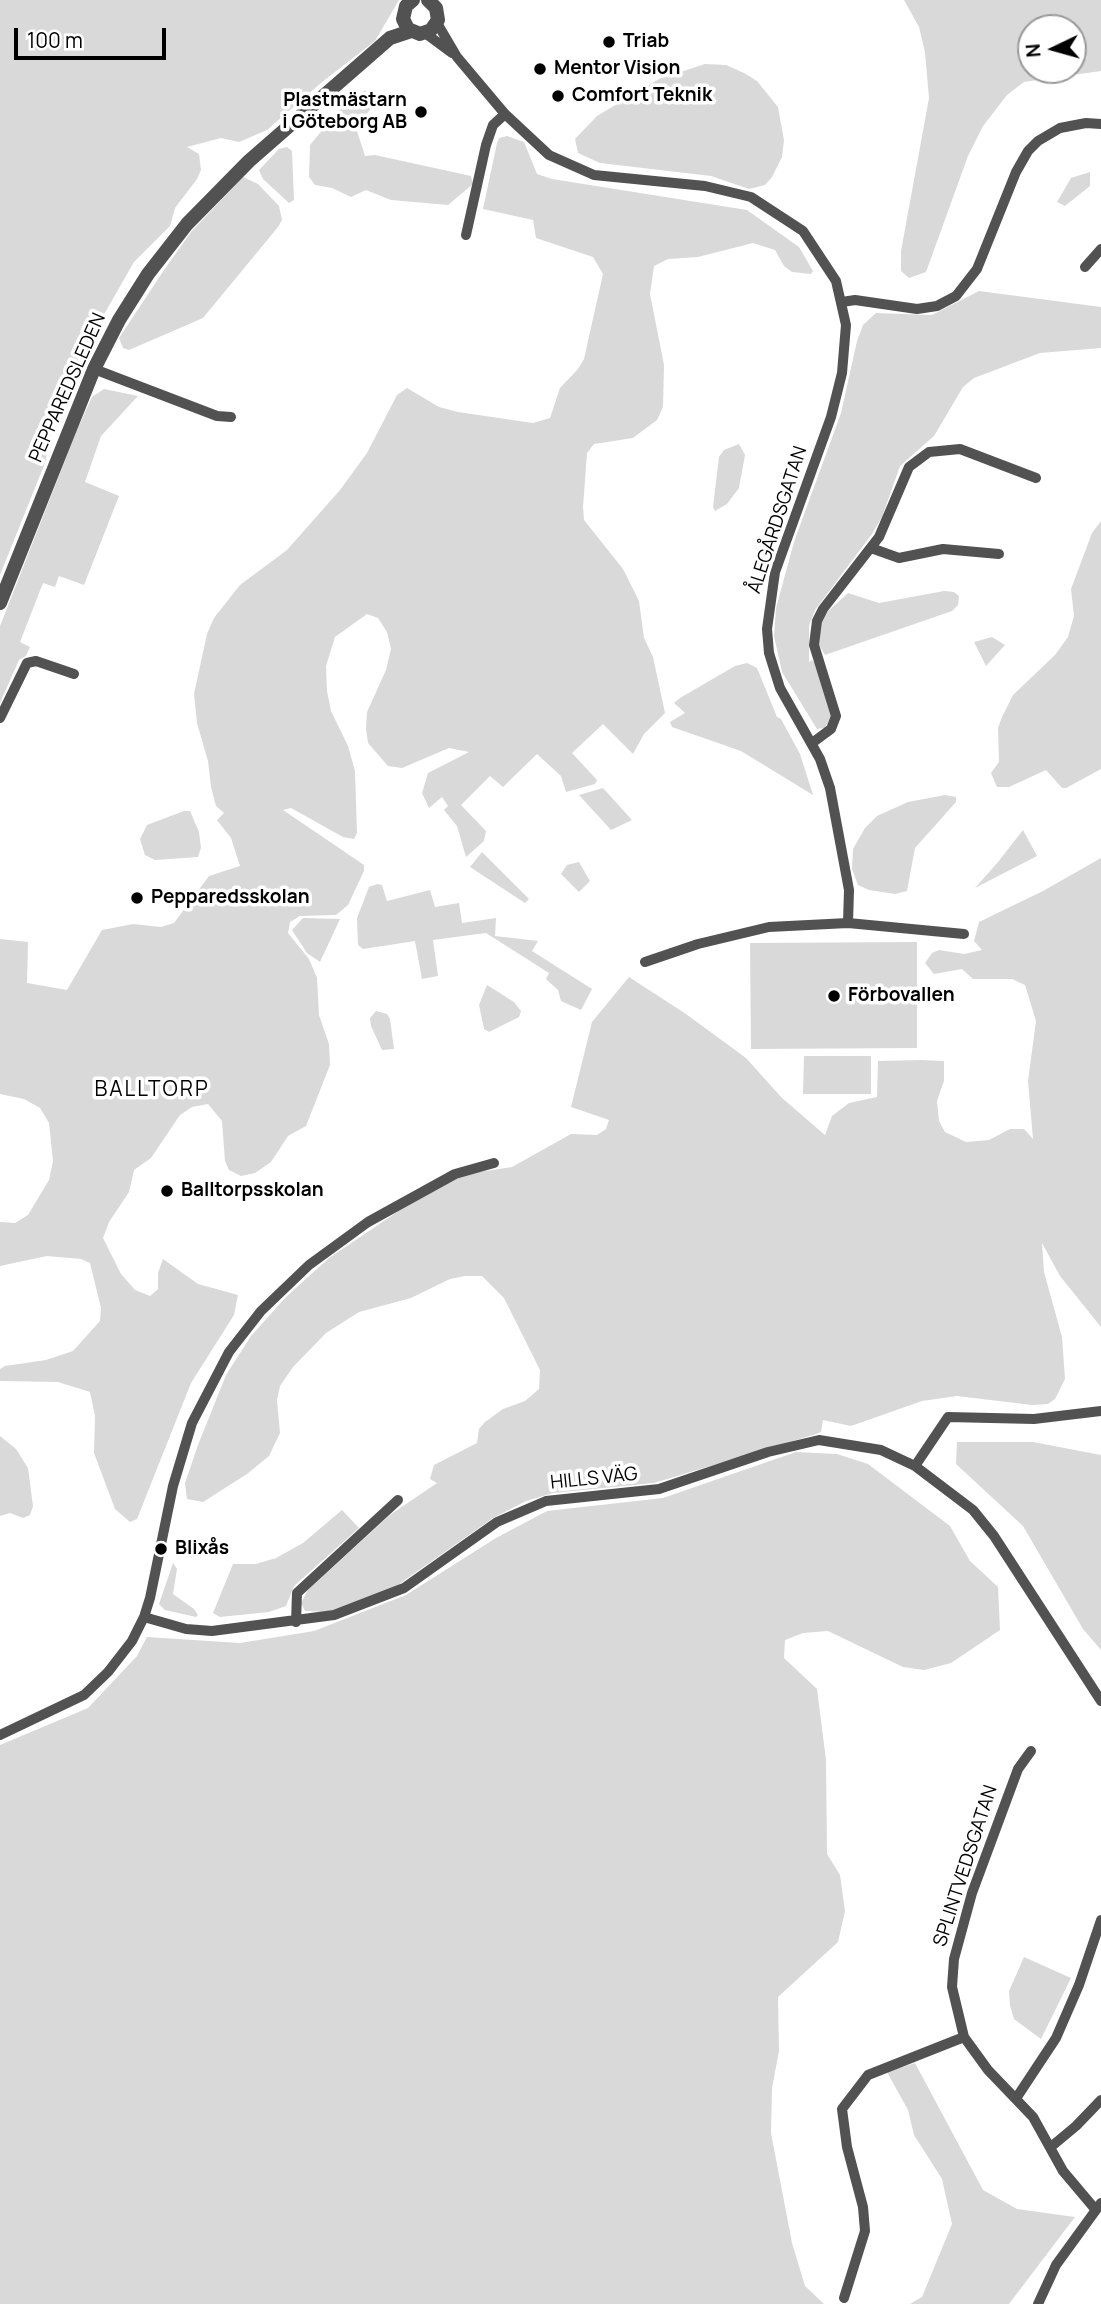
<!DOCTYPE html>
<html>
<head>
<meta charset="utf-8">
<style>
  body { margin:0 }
  #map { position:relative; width:1101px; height:2304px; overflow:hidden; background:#fff; font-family:Manrope,sans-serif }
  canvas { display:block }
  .north { position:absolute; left:1017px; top:14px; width:70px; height:70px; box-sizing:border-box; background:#fff; border:2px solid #999; border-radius:50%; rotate:265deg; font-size:19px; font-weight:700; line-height:28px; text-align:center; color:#000 }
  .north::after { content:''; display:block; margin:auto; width:24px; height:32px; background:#000; clip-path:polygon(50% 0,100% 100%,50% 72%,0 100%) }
  .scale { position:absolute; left:14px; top:28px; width:152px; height:32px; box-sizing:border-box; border:4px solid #000; border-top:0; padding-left:9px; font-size:21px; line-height:24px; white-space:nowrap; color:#000; -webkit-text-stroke:5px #fff; paint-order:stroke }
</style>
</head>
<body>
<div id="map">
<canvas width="1101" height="2304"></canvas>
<div class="north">N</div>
<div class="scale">100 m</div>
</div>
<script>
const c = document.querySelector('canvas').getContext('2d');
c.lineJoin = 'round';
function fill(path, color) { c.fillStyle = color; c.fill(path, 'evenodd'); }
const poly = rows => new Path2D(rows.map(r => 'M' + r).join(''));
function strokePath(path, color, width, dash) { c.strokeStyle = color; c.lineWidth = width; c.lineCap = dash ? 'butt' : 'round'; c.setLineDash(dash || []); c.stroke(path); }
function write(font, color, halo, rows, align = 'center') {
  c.font = font + ' Manrope,sans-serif'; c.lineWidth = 7; c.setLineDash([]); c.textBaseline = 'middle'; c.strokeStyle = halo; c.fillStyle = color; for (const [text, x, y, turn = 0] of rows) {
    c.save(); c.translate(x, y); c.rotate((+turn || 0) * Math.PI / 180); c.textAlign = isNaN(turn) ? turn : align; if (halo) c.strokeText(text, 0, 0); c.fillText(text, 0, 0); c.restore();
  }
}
const green = poly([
  [0,0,399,0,375,41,322,82,267,130,239,142,221,138,187,147,199,154,201,170,197,179,175,208,170,226,134,262,71,372,60,394,45,463,0,575],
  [904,0,1101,0,1101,71,1024,82,1007,95,983,126,968,156,926,272,909,278,901,271,901,251,929,98,925,52,919,27],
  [1031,28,1073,28,1073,70,1031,70],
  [705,64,726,65,744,73,757,81,778,107,784,140,782,157,772,177,765,185,749,189,711,176,600,163,578,153,575,139,597,116,659,79],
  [365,90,375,103,356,128,365,156,375,155,471,176,473,184,448,205,391,200,366,190,351,197,332,188,315,185,309,177,310,145,348,99],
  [507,136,524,142,537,174,552,179,747,210,799,247,813,271,811,274,792,272,784,266,775,250,753,243,698,257,668,259,654,266,650,294,664,365,663,407,657,420,633,438,594,444,587,453,583,507,584,520,623,569,639,601,644,638,653,657,665,713,644,734,633,754,603,724,572,753,597,780,595,784,566,792,561,776,537,754,503,787,490,776,461,805,486,831,484,841,466,857,457,826,444,810,448,806,442,797,429,808,422,793,428,773,469,752,449,748,402,768,388,766,368,743,366,729,367,712,386,670,391,649,387,632,378,618,367,614,335,637,326,666,327,691,331,711,348,746,355,771,357,833,354,839,343,837,291,808,283,810,364,865,364,871,348,905,336,915,300,916,290,922,288,933,309,959,317,978,319,1015,329,1044,330,1065,306,1126,288,1136,271,1162,255,1173,241,1176,229,1170,225,1161,222,1121,208,1104,192,1107,180,1115,151,1158,134,1170,129,1192,109,1222,103,1238,121,1274,135,1290,150,1296,158,1289,158,1273,163,1259,198,1284,238,1295,234,1315,191,1383,137,1519,130,1522,115,1509,94,1453,95,1416,90,1392,58,1382,0,1381,0,1369,5,1366,46,1360,73,1351,100,1321,101,1308,90,1263,81,1259,47,1256,0,1266,0,1222,15,1223,28,1215,49,1180,53,1161,49,1123,40,1108,24,1099,0,1094,0,939,28,942,27,983,67,990,102,930,133,924,161,927,174,923,209,876,240,866,231,838,217,820,224,813,216,806,211,787,208,761,197,723,194,694,207,634,214,618,240,585,287,550,340,490,367,453,397,395,407,388,439,407,458,412,533,423,550,418,560,388,578,369,584,359,603,274,593,257,536,238,533,220,483,209,497,143,499,138],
  [287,147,292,151,294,200,289,203,263,179,259,170,279,149],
  [1090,172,1090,186,1065,206,1057,202,1071,178],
  [243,177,258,184,279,206,282,220,278,227,203,318,129,350,123,348,119,338,164,270,191,232],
  [979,291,1101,307,1101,348,1040,353,974,378,963,387,934,436,900,466,882,517,872,534,815,610,809,626,809,662,812,660,815,663,832,714,825,728,817,729,782,672,774,636,776,608,794,542,841,413,857,341,863,325,876,313,932,315],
  [104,389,138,396,101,436,85,482,119,496,84,585,59,576,55,587,43,583,20,642,30,647,26,656,19,660,0,703,0,626,77,430,92,397],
  [739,444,745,455,739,488,727,504,715,511,713,507,719,457,724,450],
  [1101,521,1101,769,1066,788,1062,788,1046,770,1009,787,997,787,991,773,999,762,998,728,1002,717,1013,695,1055,655,1068,637,1074,616,1071,589,1092,533],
  [944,591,954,592,959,596,958,605,952,611,825,655,819,645,820,626,825,614,848,593,879,603],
  [992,637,1005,645,986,666,974,642],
  [747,663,757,668,777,717,781,719,800,754,813,795,741,751,672,727,670,722,685,713,674,703,680,698,735,666],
  [603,788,632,820,611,830,579,795],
  [945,795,956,797,956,802,915,848,907,891,895,894,869,890,858,885,852,869,853,849,865,828,877,816,908,802],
  [184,811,190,811,199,832,201,848,198,857,155,860,145,855,140,839,147,825],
  [1023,830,1037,856,975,888,998,862],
  [482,852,529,899,525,903,470,867],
  [1101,858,1101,1327,1060,1276,1042,1243,1044,1272,1062,1337,1065,1379,1055,1399,1048,1404,1032,1405,957,1396,922,1401,851,1426,823,1420,821,1432,816,1434,654,1483,553,1493,526,1501,493,1518,395,1587,327,1612,305,1611,301,1603,308,1590,390,1515,437,1483,430,1479,434,1465,477,1443,479,1429,485,1422,503,1409,525,1401,539,1389,540,1370,504,1298,482,1276,465,1276,450,1279,411,1298,359,1312,326,1333,293,1367,280,1386,277,1400,280,1433,269,1456,247,1474,203,1502,187,1499,185,1483,198,1445,226,1375,251,1336,286,1297,329,1258,418,1198,460,1175,512,1167,571,1134,597,1135,606,1129,609,1120,571,1107,592,1022,629,977,686,1014,746,1058,782,1098,825,1135,832,1116,849,1103,877,1097,878,1061,921,1060,944,1061,944,1081,937,1101,939,1121,945,1132,966,1142,989,1140,1010,1129,1024,1129,1033,1139,1028,1081,1036,1021,1025,985,1012,979,973,979,962,969,934,974,925,963,932,953,939,950,964,954,982,950,974,941,979,922,1043,891],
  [579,862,590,881,579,892,561,874,567,865],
  [377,884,382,885,387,901,430,890,435,907,459,903,462,923,496,918,495,936,538,941,532,951,592,989,581,1010,561,1001,558,990,546,979,549,973,486,933,433,940,438,976,422,979,415,941,363,949,358,945,357,918,369,887],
  [303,918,340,919,320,962,307,953,292,930],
  [917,942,917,1048,751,1049,750,943],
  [487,985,514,1002,521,1011,519,1017,489,1032,484,1029,479,1005],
  [376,1011,387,1014,390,1019,394,1049,382,1050,371,1026,370,1018],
  [804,1056,871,1056,871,1094,803,1094],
  [0,1436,16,1449,28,1468,33,1506,30,1515,23,1518,10,1513,0,1516],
  [957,1442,1033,1442,1101,1455,1101,1650,1083,1629,1023,1526,956,1464],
  [796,1452,837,1454,868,1464,950,1526,970,1561,998,1587,1000,1630,951,1663,924,1670,903,1667,828,1631,803,1633,785,1640,784,1658,817,1689,826,1760,827,1854,840,1875,845,1911,838,1942,778,1997,779,2051,772,2088,771,2133,792,2243,805,2286,824,2304,0,2304,0,1745,88,1708,137,1656,147,1637,240,1643,314,1631,406,1595,496,1538,547,1511,663,1498],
  [342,1510,359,1528,294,1586,286,1606,269,1612,220,1617,213,1613,233,1564,256,1564,276,1558,303,1543],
  [173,1563,177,1569,173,1594,194,1609,198,1615,196,1617,165,1610,159,1604],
  [1024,1957,1071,1978,1041,2039,1014,2019,1010,2006,1009,1991],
  [915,2063,983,2190,1017,2209,1075,2217,1009,2304,910,2304,922,2297,952,2224,942,2179,914,2135,908,2110,887,2072]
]);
const minor = poly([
  [437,23,457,57,505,114,549,155,594,175,705,186,751,197,803,231,836,281,846,325,842,373,831,417,775,572,767,629,769,653,780,688,820,759,830,788,849,890,848,923],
  [425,33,452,53],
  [466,235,486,145,493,125,505,114],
  [1085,267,1101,249],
  [842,302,855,300,917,309,937,306,956,296,977,269,1016,172,1028,151,1038,141,1060,128,1086,123,1101,124],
  [94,369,217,416,231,417],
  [871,548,899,558,943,549,999,554],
  [0,718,27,663,36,661,74,674],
  [812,743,831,729,836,716,814,645,817,621,823,609,879,537,909,467,929,452,960,449,1036,478],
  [645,962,698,944,769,927,848,923,964,934],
  [915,1466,973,1510,994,1536,1101,1701],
  [144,1617,186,1629,212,1631,334,1615,404,1588,497,1522,546,1501,659,1489,768,1452,819,1440,881,1450,915,1466,948,1417,1034,1419,1101,1411],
  [296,1622,297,1593,398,1500],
  [0,1735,84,1695,108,1672,132,1641,144,1617,150,1598,173,1486,192,1423,229,1352,261,1311,309,1265,368,1222,455,1174,494,1163],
  [1031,1751,1018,1769,972,1893,954,1959,952,1987,964,2037,988,2070,1033,2117,1063,2171,1095,2209],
  [1017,2097,1056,2038,1079,1985,1101,1920],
  [1052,2146,1076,2126,1101,2100],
  [844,2298,865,2231,863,2207,847,2147,842,2109,868,2075,964,2037],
  [1038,2304,1056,2265,1101,2203]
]);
const tertiary = poly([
  [413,0,406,6,403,19,408,29,420,34,431,30,438,20,436,8,428,0],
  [0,603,94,369,119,320,148,274,187,224,249,161,390,38,411,31]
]);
const markers = [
  [609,42,7,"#000"],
  [540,69,7,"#000"],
  [558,96,7,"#000"],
  [421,112,7,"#000"],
  [137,898,7,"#000"],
  [834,996,7,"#000"],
  [167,1191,7,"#000"],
  [161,1549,7,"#000"]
];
const poiNames = [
  ["Triab",623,42],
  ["Mentor Vision",554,69],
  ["Comfort Teknik",572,96],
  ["Plastmästarn",407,101,"right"],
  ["i Göteborg AB",407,123,"right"],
  ["Pepparedsskolan",151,898],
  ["Förbovallen",848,996],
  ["Balltorpsskolan",181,1191],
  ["Blixås",175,1549]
];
const streetNames = [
  ["PEPPAREDSLEDEN",68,388,-66],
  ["ÅLEGÅRDSGATAN",778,520,-72],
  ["HILLS VÄG",594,1479,-6],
  ["SPLINTVEDSGATAN",966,1866,-72]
];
const neighbourhoodNames = [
  ["BALLTORP",152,1090]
];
fill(green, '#d9d9d9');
strokePath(minor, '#525252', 10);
strokePath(tertiary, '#525252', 14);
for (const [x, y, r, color] of markers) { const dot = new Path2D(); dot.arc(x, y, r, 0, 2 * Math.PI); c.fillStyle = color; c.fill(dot); strokePath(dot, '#fff', 2.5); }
write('bold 19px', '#000', '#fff', poiNames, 'left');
write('19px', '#000', '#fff', streetNames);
c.letterSpacing = '2px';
write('21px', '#000', '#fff', neighbourhoodNames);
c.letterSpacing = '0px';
</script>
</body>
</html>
